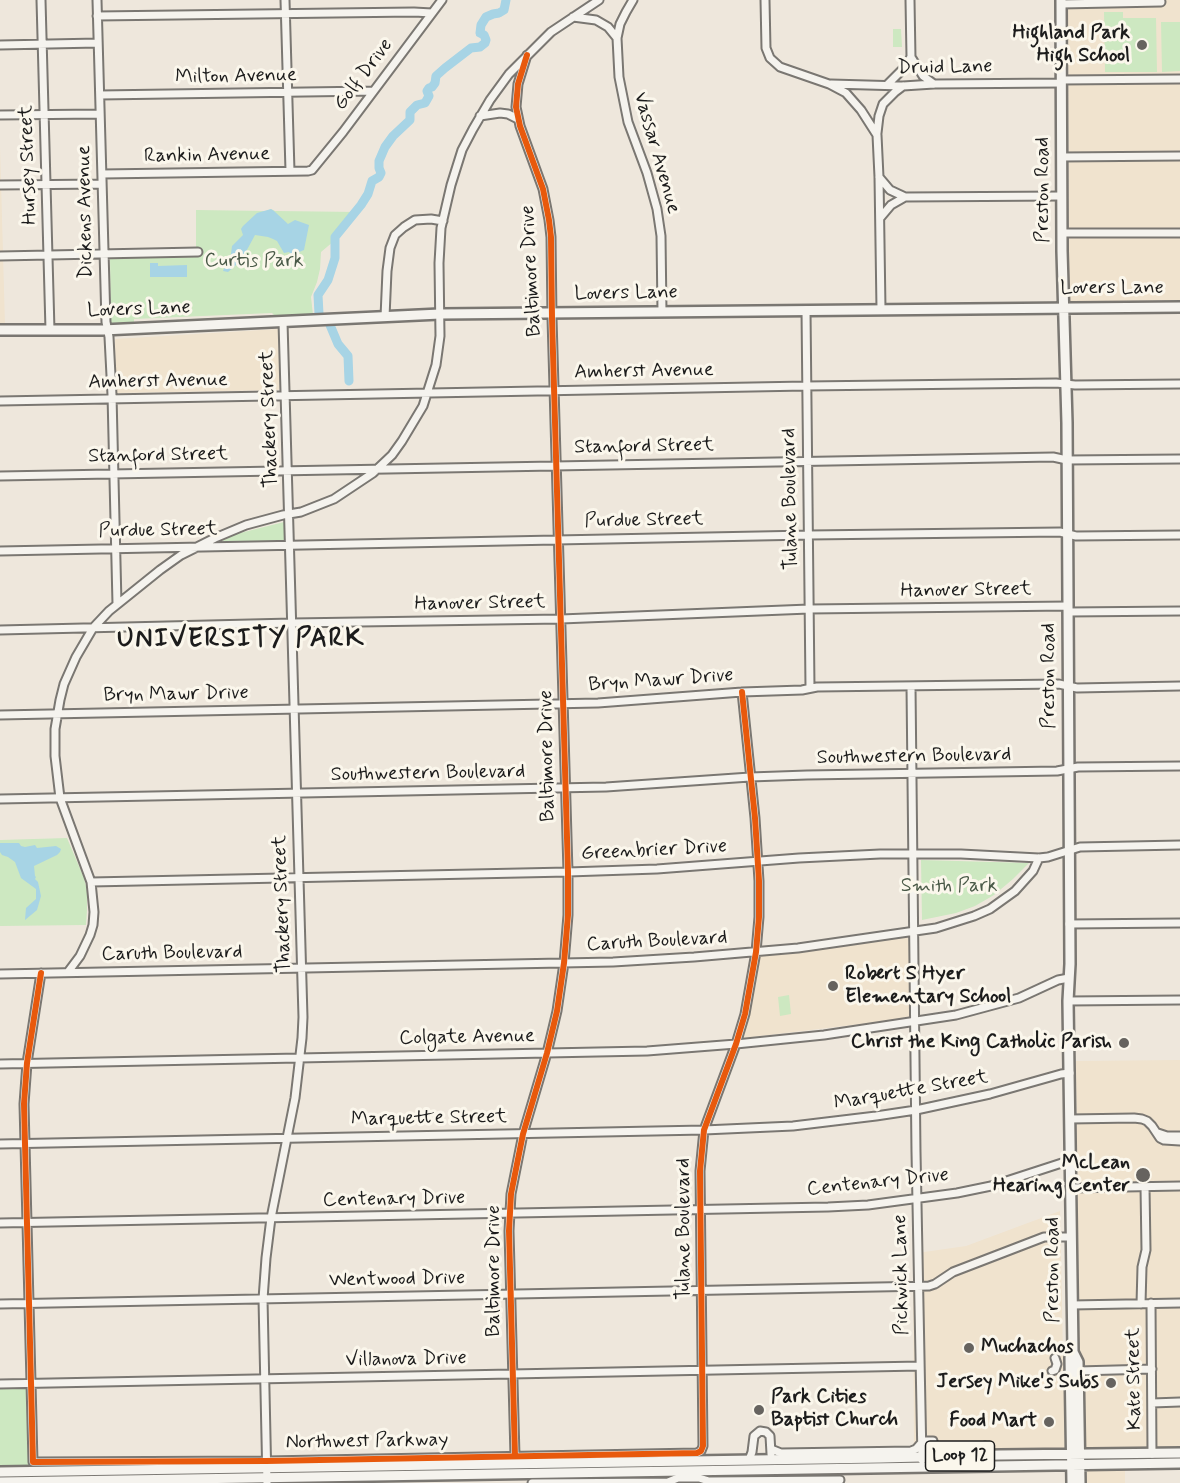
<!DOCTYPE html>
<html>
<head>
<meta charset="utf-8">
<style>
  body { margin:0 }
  canvas { display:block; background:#eee7dc }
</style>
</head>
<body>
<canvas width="1180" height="1483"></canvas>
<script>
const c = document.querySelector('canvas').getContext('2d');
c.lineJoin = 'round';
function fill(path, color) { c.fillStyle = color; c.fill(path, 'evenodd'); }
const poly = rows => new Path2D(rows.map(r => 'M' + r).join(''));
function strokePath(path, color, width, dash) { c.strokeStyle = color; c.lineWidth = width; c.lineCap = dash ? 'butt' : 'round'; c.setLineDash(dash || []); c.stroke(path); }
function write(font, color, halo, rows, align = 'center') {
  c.font = font + ' Mynerve,sans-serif'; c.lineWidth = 6; c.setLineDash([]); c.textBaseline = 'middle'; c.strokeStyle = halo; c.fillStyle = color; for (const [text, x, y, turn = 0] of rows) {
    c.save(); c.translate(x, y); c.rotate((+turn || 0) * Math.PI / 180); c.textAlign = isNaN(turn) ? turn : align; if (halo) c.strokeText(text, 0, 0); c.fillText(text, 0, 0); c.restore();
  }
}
const built = poly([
  [1068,0,1180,0,1180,300,1069,302,1069,237,1101,236,1069,231],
  [0,146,5,325,0,325],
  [278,329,280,388,278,390,116,393,115,339],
  [906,936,910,938,911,1018,743,1038,755,990,760,956,833,947],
  [1180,1060,1180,1448,1081,1450,1076,1061],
  [1060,1211,1065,1449,914,1451,913,1255,924,1252,966,1246],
  [1087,1471,1125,1471,1125,1483,1087,1483]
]);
const green = poly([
  [1104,12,1123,12,1123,18,1156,18,1157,72,1105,72],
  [1161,22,1180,22,1180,71,1162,72],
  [893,29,901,29,902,47,893,47],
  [271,209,275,211,359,212,340,236,321,252,320,269,317,282,311,297,313,315,276,317,272,313,134,319,134,322,111,323,110,258,196,257,196,210,266,211],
  [284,522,285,543,216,544,236,534],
  [67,838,84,878,87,891,87,910,86,925,0,926,0,840],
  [921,860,1029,863,1013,879,994,895,975,906,956,913,922,920],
  [789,995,791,1014,780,1016,778,997],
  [29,1386,31,1465,0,1465,0,1387]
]);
const water = poly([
  [271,209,274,211,288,224,295,220,309,225,304,250,292,255,289,252,284,253,277,241,273,239,268,237,255,235,242,259,236,265,228,272,223,271,231,254,232,246,243,235,241,229,243,226,257,213],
  [150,263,158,263,158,266,187,265,187,277,150,277],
  [0,843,19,843,21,846,25,847,35,845,37,848,56,846,61,849,60,852,57,855,34,866,35,876,36,877,35,879,38,882,41,896,37,910,25,920,26,908,36,899,36,889,21,878,15,862,8,857,2,855,0,852]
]);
const river = poly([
  [319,314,318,295,328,280,335,258,335,237,361,205,368,194,372,181,379,177,381,173,379,168,379,161,385,147,393,136,410,120,410,112,417,105,425,103,429,96,427,91,429,88,432,87,435,83,436,76,445,68,471,48,480,47,485,43,486,40,484,35,480,33,481,25,486,17,493,14,499,13,504,10,506,0],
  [330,325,338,344,348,356,349,381]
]);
const minor = poly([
  [41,0,50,330],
  [97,0,106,322,109,337,112,395,117,604],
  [285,0,290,171],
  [633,0,626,12,620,24,617,38,619,77,628,122,647,173,657,209,661,236,662,312],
  [765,0,766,48,770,58,780,67,829,84,846,93,861,110,877,135,879,177,881,309],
  [910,0,911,57,923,76,934,84],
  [1061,4,1161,2],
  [97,16,414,12,432,13],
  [573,17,596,20,608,27,617,38],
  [0,45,98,43],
  [1061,80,1180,79],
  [831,84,903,86,934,84,1061,83],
  [887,85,904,68,911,57],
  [100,95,373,91],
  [0,115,100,114],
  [480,116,500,113,508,114,518,119],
  [877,133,879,116,883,104,895,92,903,86],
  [1062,157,1180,156],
  [102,174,308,171,312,170,343,132,442,0],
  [879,177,890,190,905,197,1062,196],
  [0,185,102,184],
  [880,218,891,205,905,197],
  [1062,233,1180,233],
  [0,256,198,252],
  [806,310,810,688],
  [385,317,387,271,390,248,395,235,404,227,415,220,431,219,443,221],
  [0,401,806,386,1056,383,1075,385,1180,384],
  [0,476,1053,457,1067,460,1180,459],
  [0,551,809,535,1060,532,1076,536,1180,535],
  [1068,612,1180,611],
  [0,630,292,623,561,619,809,609,1068,606],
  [911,686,916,1152,922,1460],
  [0,715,598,703,742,692,802,690,817,687,1059,684,1077,688,1180,686],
  [0,799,606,787,750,777,807,775,1057,771,1078,767,1180,766],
  [91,882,568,872,657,869,799,858,880,854,961,854,1039,858,1048,857,1080,847,1180,845],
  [1069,924,1180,923],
  [68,972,80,956,90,935,93,925,94,912,91,882,60,798,55,756,55,729,60,700,64,684,76,657,93,628,109,611,160,570,181,555,215,538,246,525,283,515,301,512,334,499,373,473,392,455,402,441,423,406,436,365,440,336,439,263,441,228,451,185,462,150,473,129,490,100,509,74,551,32,599,0],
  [41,973,27,1063,24,1104,33,1462,266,1461,697,1453,701,1451,703,1446,700,1171,704,1130,736,1044,745,1014,756,952,759,917,759,881,755,818,742,692],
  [0,974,613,962,694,957,798,948,936,928,974,916,990,909,1015,891,1033,871,1039,858],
  [1068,1001,1180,1000],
  [0,1064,647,1051,736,1044,824,1035,956,1015,1019,998,1058,980,1069,978],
  [1070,1119,1134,1118,1142,1119,1147,1121,1152,1126,1160,1138,1164,1140,1180,1141],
  [1158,1133,1167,1136,1180,1136],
  [0,1144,704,1130,793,1126,876,1116,916,1110,990,1094,1061,1074,1070,1073],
  [1071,1188,1180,1186],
  [0,1223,828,1207,868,1205,957,1193,991,1186,1071,1160],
  [1151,1303,1152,1454],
  [0,1304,929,1286,935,1284,953,1272,1044,1237,1071,1237],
  [1141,1304,1142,1267,1146,1250,1145,1187],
  [1072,1305,1180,1303],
  [1052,1371,1055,1370,1057,1364,1055,1358],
  [1078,1371,1152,1369],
  [0,1384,920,1366],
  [1152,1403,1180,1402],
  [771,1449,781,1453,911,1451,916,1449,923,1441,933,1441,934,1446,938,1449,978,1449,985,1446],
  [515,1456,509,1231,511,1194,523,1134,547,1053,557,1011,564,963,568,915,568,872,552,318,551,237,549,220,543,189,520,126,516,107,518,84,527,55],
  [749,1460,752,1452,754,1436,760,1431,766,1432,770,1436,771,1454],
  [267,1483,263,1299,266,1258,271,1218,295,1098,302,1038,303,1017,283,322],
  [532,1483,668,1482,678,1478,699,1478,709,1481,840,1480]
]);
const major = poly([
  [1061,0,1062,251,1067,423,1070,964,1068,1001,1073,1352,1071,1354,1070,1358,1072,1483],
  [0,330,103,330,440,314,1180,307],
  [1073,1352,1078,1362,1080,1483],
  [0,1472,881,1458,1000,1455,1180,1453],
  [0,1482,1180,1463]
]);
const cycleway = poly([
  [41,973,27,1063,24,1104,33,1462,266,1461,697,1453,701,1451,703,1446,700,1171,704,1130,736,1044,745,1014,756,952,759,917,759,881,755,818,742,692],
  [515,1456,509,1231,511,1194,523,1134,547,1053,557,1011,564,963,568,915,568,872,552,318,551,237,549,220,543,189,520,126,516,107,518,84,527,55]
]);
const markers = [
  [1142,45,6,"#66635f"],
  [833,986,6,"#66635f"],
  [1124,1043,6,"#66635f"],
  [1143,1175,8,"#66635f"],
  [969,1348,6,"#66635f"],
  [1111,1383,6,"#66635f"],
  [759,1410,6,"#66635f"],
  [1049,1422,6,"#66635f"]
];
const shields = [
  [960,1456,69]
];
const shieldNames = [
  ["Loop 12",960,1456]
];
const poiNames = [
  ["Highland Park",1130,34],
  ["High School",1130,57],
  ["Robert S Hyer",845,975,"left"],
  ["Elementary School",845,998,"left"],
  ["Christ the King Catholic Parish",1112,1043],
  ["McLean",1130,1164],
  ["Hearing Center",1130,1187],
  ["Muchachos",981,1348,"left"],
  ["Jersey Mike's Subs",1099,1383],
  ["Park Cities",771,1398,"left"],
  ["Baptist Church",771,1421,"left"],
  ["Food Mart",1037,1422]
];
const streetNames = [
  ["Druid Lane",945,68,-1],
  ["Golf Drive",364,75,-53],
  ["Milton Avenue",236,77,-1],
  ["Vassar Avenue",656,153,74],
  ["Rankin Avenue",207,156,-1],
  ["Hursey Street",29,165,-92],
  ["Preston Road",1044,190,-90],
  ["Dickens Avenue",86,212,-91],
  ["Baltimore Drive",532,271,-93],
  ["Lovers Lane",1112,289],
  ["Lovers Lane",626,294,-1],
  ["Lovers Lane",139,310,-2],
  ["Amherst Avenue",644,372,-1],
  ["Amherst Avenue",158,382,-1],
  ["Thackery Street",270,419,-92],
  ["Stanford Street",644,447,-1],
  ["Stanford Street",158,456,-1],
  ["Tulane Boulevard",791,499,-91],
  ["Purdue Street",644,521,-1],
  ["Purdue Street",158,531,-1],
  ["Hanover Street",966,591,-1],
  ["Hanover Street",480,604,-1],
  ["Preston Road",1050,676,-90],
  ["Bryn Mawr Drive",661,681,-4],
  ["Bryn Mawr Drive",176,695,-1],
  ["Baltimore Drive",548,756,-91],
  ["Southwestern Boulevard",914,757,-1],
  ["Southwestern Boulevard",428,774,-1],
  ["Greenbrier Drive",654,851,-3],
  ["Thackery Street",283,904,-92],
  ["Caruth Boulevard",657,942,-3],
  ["Caruth Boulevard",172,954,-1],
  ["Colgate Avenue",467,1038,-1],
  ["Marquette Street",911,1091,-10],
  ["Marquette Street",429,1119,-1],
  ["Centenary Drive",878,1183,-6],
  ["Centenary Drive",394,1200,-1],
  ["Tulane Boulevard",685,1229,-90],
  ["Preston Road",1054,1270,-90],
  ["Baltimore Drive",495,1271,-90],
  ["Pickwick Lane",902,1275,-91],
  ["Wentwood Drive",397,1280,-1],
  ["Villanova Drive",406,1360,-1],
  ["Kate Street",1135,1379,-91],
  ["Northwest Parkway",367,1442,-1]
];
const parkNames = [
  ["Curtis Park",254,262],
  ["Smith Park",949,887]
];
const districtNames = [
  ["UNIVERSITY PARK",241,641]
];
fill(built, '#f0e3ce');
fill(green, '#cde8c1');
fill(water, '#a7d4e5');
strokePath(river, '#a7d4e5', 9);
strokePath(minor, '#7a7772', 11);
strokePath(major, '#7a7772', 14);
strokePath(minor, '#f5f3ee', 7);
strokePath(major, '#f5f3ee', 9);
strokePath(cycleway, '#e8590c', 6);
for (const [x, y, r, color] of markers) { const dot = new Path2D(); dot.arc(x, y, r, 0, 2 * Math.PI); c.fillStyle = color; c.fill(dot); strokePath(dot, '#fbf7ec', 2); }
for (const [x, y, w] of shields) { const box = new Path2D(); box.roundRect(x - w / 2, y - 15, w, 30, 4.5); c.fillStyle = '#fbf7ec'; c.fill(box); strokePath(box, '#1c1c1c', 1.5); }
write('bold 18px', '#1c1c1c', null, shieldNames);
write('bold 20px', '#1c1c1c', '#fbf7ec', poiNames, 'right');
write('20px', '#1c1c1c', '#fbf7ec', streetNames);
write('20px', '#495947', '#fbf7ec', parkNames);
c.letterSpacing = '1.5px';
write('bold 26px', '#1c1c1c', '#fbf7ec', districtNames);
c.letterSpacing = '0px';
</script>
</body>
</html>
